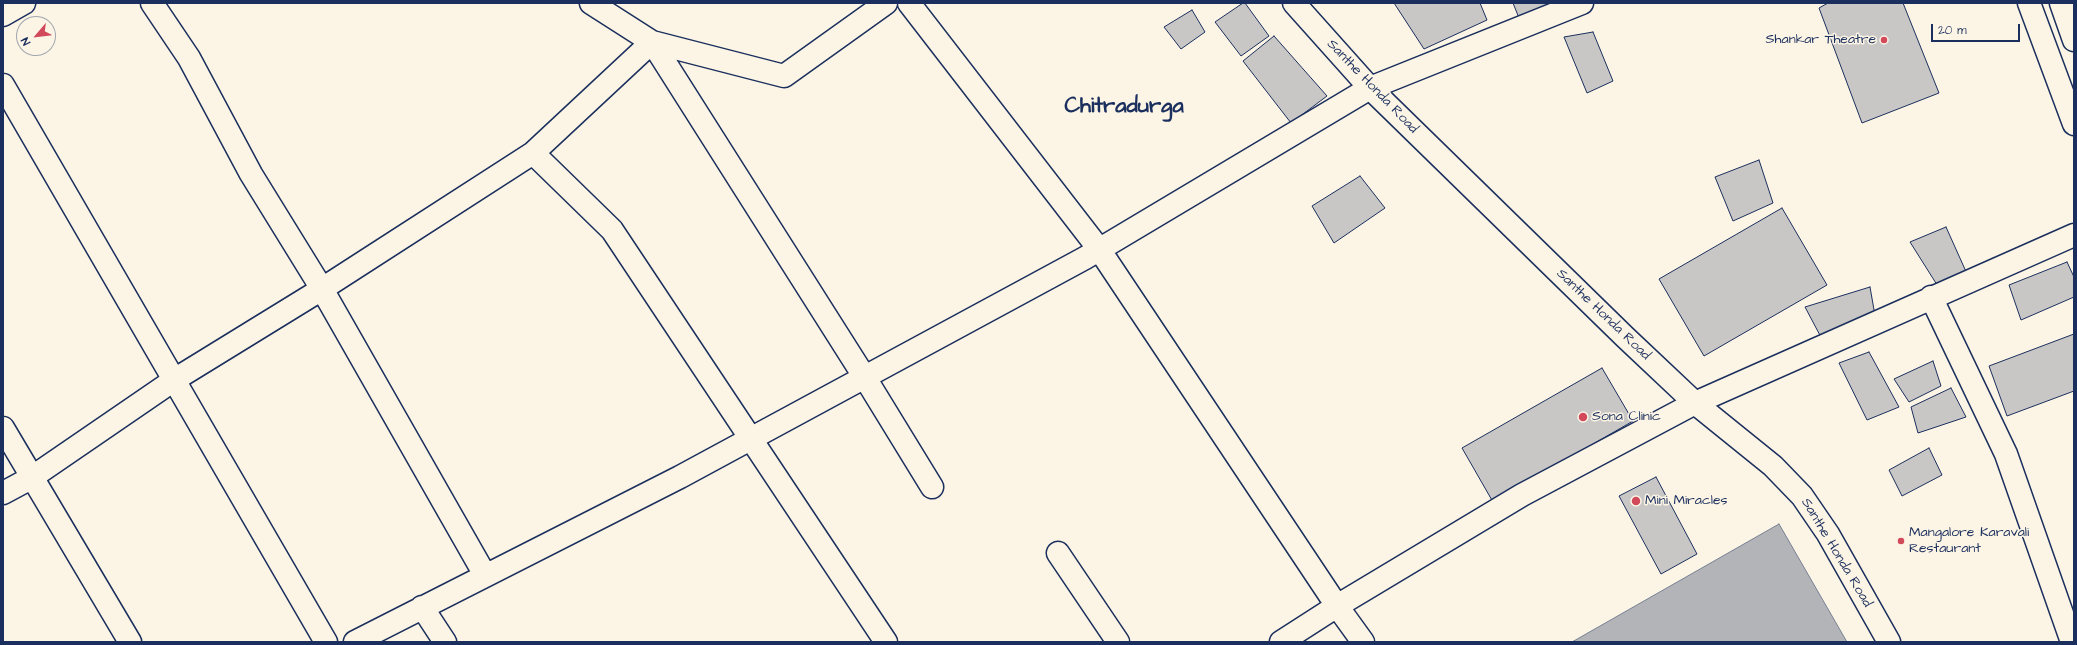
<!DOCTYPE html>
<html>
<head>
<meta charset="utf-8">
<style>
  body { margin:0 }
  #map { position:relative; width:2077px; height:645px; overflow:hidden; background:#fcf5e5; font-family:"Architects Daughter",sans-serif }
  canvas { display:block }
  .frame { position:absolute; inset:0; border:4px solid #1b2f5e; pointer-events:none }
  .north { position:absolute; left:16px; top:16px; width:40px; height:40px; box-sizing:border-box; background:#fcf5e5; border:1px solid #a2a6af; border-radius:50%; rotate:242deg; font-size:11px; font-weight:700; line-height:16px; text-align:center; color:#1b2f5e }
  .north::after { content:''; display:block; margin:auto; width:14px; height:18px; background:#d1495b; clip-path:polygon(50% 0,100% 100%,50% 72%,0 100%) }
  .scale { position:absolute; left:1931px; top:24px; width:89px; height:18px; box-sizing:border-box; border:2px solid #1b2f5e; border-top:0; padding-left:5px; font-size:12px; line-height:14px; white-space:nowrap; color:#1b2f5e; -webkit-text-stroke:3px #fcf5e5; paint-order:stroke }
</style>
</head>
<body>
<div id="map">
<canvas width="2077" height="645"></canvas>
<div class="frame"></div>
<div class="north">N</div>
<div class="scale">20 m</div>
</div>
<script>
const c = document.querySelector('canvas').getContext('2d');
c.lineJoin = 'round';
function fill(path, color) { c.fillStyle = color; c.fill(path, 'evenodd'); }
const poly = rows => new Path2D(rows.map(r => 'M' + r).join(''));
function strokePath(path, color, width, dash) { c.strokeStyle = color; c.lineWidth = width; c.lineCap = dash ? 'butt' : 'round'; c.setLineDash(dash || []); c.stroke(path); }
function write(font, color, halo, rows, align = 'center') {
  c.font = font + ' "Architects Daughter",sans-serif'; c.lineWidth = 3; c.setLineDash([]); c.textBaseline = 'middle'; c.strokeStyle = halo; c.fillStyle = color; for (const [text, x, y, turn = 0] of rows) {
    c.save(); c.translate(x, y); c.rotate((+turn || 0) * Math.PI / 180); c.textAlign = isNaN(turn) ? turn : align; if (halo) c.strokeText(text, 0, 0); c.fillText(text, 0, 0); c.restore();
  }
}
const water = poly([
  [1779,524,1847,642,1572,642,1779,524]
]);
const building = poly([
  [1243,3,1245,3,1269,36,1241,56,1215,22,1243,3],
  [1394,3,1480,3,1487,20,1424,49,1394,3],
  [1513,3,1560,3,1519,18,1513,3],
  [1828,3,1903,3,1939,93,1862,123,1819,8,1828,3],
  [1192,10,1205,32,1181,49,1164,27,1192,10],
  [1593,32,1613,81,1587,93,1564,37,1593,32],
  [1274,36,1327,96,1291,123,1243,61,1274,36],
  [1759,160,1773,203,1733,221,1715,177,1759,160],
  [1360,176,1385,208,1334,243,1312,206,1360,176],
  [1782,208,1827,285,1704,356,1659,279,1782,208],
  [1946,227,1968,276,1939,288,1910,242,1946,227],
  [2067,262,2074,277,2074,297,2021,320,2009,285,2067,262],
  [1870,287,1876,321,1823,341,1805,307,1870,287],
  [2074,334,2074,391,2007,416,1989,366,2074,334],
  [1869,352,1899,407,1867,420,1839,363,1869,352],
  [1933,361,1941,386,1909,402,1894,379,1933,361],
  [1602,368,1633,421,1493,502,1462,448,1602,368],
  [1951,388,1966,417,1918,433,1911,407,1951,388],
  [1929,448,1942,475,1902,496,1889,470,1929,448],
  [1656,477,1697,554,1661,574,1619,496,1656,477]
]);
const minor = poly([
  [152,3,189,58,251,174,322,289,485,575],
  [591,3,652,42,784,76,886,3],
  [909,3,1099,249,1337,606,1363,642],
  [3,15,24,3],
  [3,85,326,642],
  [533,153,612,230,886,642],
  [1931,297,2006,454,2072,642],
  [3,428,130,642],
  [3,493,31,478,174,380,322,289,533,153,652,42,867,381,932,487],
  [1058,553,1118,642],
  [422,607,445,642],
  [355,642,680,477,1085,258,1370,88,1582,3],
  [1281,642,1337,606,1522,495,1695,403,2074,235]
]);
const major = poly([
  [1294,3,1370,88,1625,337,1695,403,1773,466,1802,496,1828,534,1889,642],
  [2029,3,2074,124],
  [2061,3,2074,40]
]);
const markers = [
  [1884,40,4,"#d1495b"],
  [1583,417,5,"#d1495b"],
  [1636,501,5,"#d1495b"],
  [1901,541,4,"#d1495b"]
];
const poiNames = [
  ["Shankar Theatre",1876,40,"right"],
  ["Sona Clinic",1592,417],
  ["Mini Miracles",1645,501],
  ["Mangalore Karavali",1909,533],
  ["Restaurant",1909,549]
];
const streetNames = [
  ["Santhe Honda Road",1372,87,46],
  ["Santhe Honda Road",1603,315,44],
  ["Santhe Honda Road",1836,553,59]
];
const townNames = [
  ["Chitradurga",1124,107]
];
fill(water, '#b2b4b8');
strokePath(water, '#767f94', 1);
fill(building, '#c8c7c6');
strokePath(building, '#1b2f5e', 1);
strokePath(minor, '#1b2f5e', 25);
strokePath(major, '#1b2f5e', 25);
strokePath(minor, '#fcf5e5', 22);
strokePath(major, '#fcf5e5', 22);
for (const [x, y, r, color] of markers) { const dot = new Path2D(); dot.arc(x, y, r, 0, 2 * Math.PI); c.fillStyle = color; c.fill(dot); strokePath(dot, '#fcf5e5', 1.5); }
write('14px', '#1b2f5e', '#fcf5e5', poiNames, 'left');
write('14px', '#1b2f5e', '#fcf5e5', streetNames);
write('bold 22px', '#1b2f5e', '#fcf5e5', townNames);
</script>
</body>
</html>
